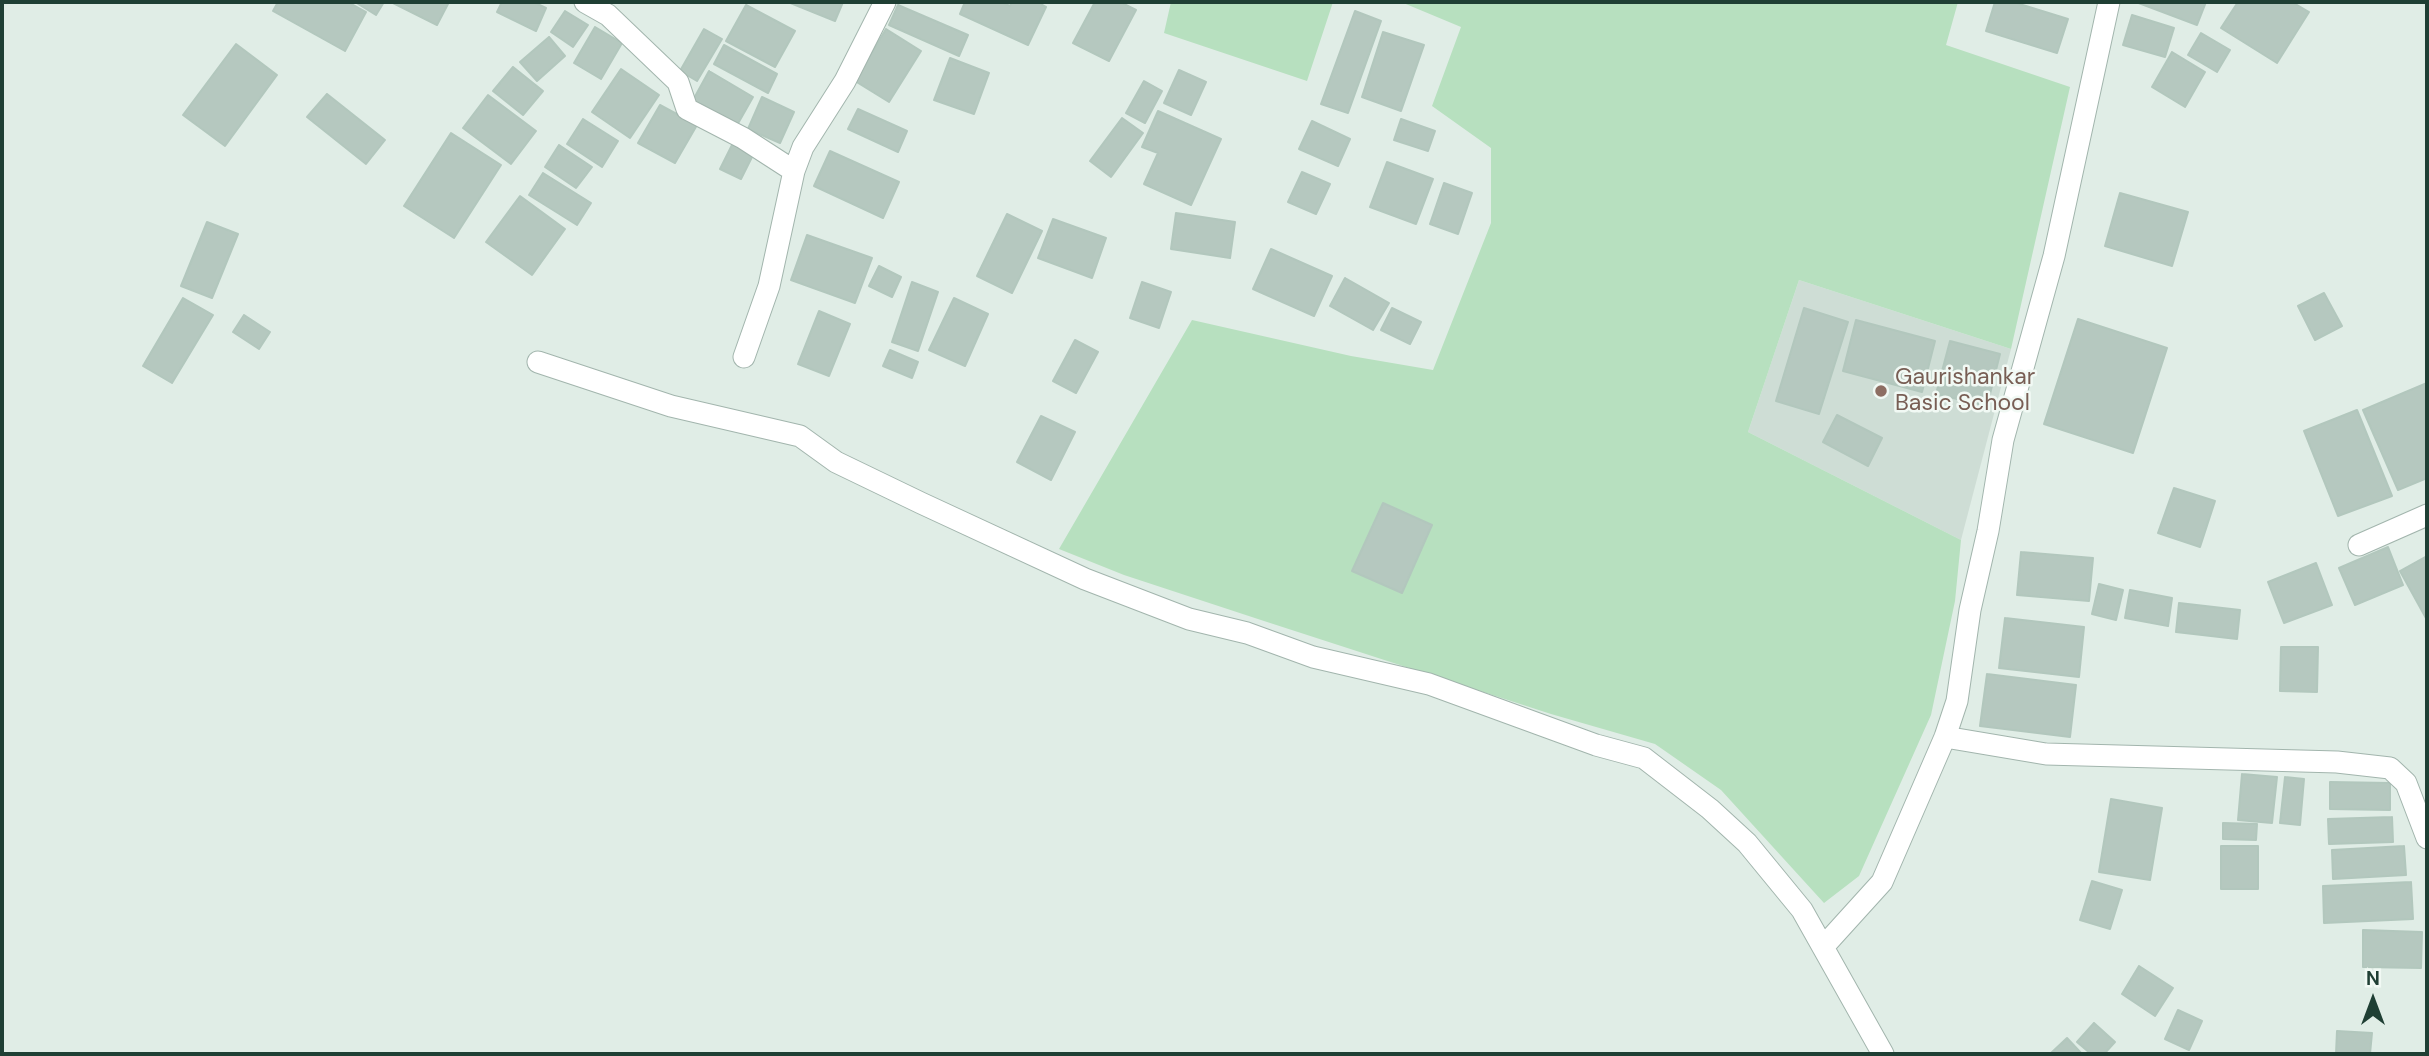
<!DOCTYPE html>
<html>
<head>
<meta charset="utf-8">
<style>
  body { margin:0 }
  #map { position:relative; width:2429px; height:1056px; overflow:hidden; background:#e0ede6; font-family:"DM Sans",sans-serif }
  canvas { display:block }
  .frame { position:absolute; inset:0; border:4px solid #1f3f34; pointer-events:none }
  .north { position:absolute; left:2338px; top:965px; width:70px; height:70px; -webkit-text-stroke:5px #f1f9f4; paint-order:stroke; rotate:0deg; font-size:19px; font-weight:700; line-height:28px; text-align:center; color:#1f3f34 }
  .north::after { content:''; display:block; margin:auto; width:24px; height:32px; background:#1f3f34; clip-path:polygon(50% 0,100% 100%,50% 72%,0 100%) }
</style>
</head>
<body>
<div id="map">
<canvas width="2429" height="1056"></canvas>
<div class="frame"></div>
<div class="north">N</div>
</div>
<script>
const c = document.querySelector('canvas').getContext('2d');
c.lineJoin = 'round';
function fill(path, color) { c.fillStyle = color; c.fill(path, 'evenodd'); }
const poly = rows => new Path2D(rows.map(r => 'M' + r).join(''));
function strokePath(path, color, width, dash) { c.strokeStyle = color; c.lineWidth = width; c.lineCap = dash ? 'butt' : 'round'; c.setLineDash(dash || []); c.stroke(path); }
function write(font, color, halo, rows, align = 'center') {
  c.font = font + ' "DM Sans",sans-serif'; c.lineWidth = 5; c.setLineDash([]); c.textBaseline = 'middle'; c.strokeStyle = halo; c.fillStyle = color; for (const [text, x, y, turn = 0] of rows) {
    c.save(); c.translate(x, y); c.rotate((+turn || 0) * Math.PI / 180); c.textAlign = isNaN(turn) ? turn : align; if (halo) c.strokeText(text, 0, 0); c.fillText(text, 0, 0); c.restore();
  }
}
const built = poly([
  [1799,280,2011,349,1961,540,1748,432]
]);
const green = poly([
  [1171,2,1333,2,1307,81,1164,33],
  [1401,2,1958,2,1946,45,2070,87,2011,349,1799,280,1748,432,1961,540,1955,601,1931,715,1859,876,1824,903,1721,790,1655,744,1551,714,1264,621,1124,575,1059,549,1192,320,1351,356,1433,370,1491,223,1491,148,1432,106,1461,27]
]);
const building = poly([
  [278,2,348,2,366,12,345,51,273,11,278,2],
  [355,2,384,2,376,15,355,2],
  [391,2,449,2,437,25,391,2],
  [502,2,533,2,546,8,536,31,497,12,502,2],
  [788,2,843,2,835,21,788,2],
  [965,2,1001,2,1010,6,1012,2,1043,2,1042,5,1046,7,1028,45,960,14,965,2],
  [1095,2,1120,2,1136,10,1109,61,1073,43,1095,2],
  [1995,2,2013,2,2068,19,2057,53,1986,31,1995,2],
  [2136,2,2206,2,2197,25,2136,2],
  [2238,2,2292,2,2309,12,2277,63,2221,28,2238,2],
  [746,5,795,31,775,67,726,41,746,5],
  [898,5,968,35,959,56,889,25,898,5],
  [565,11,588,25,573,47,551,32,565,11],
  [1355,11,1381,21,1348,113,1321,104,1355,11],
  [2132,15,2174,28,2165,57,2123,45,2132,15],
  [595,27,622,43,601,79,574,63,595,27],
  [704,29,722,39,697,81,680,71,704,29],
  [886,29,921,51,889,102,855,81,886,29],
  [1383,32,1424,45,1401,111,1362,97,1383,32],
  [2201,33,2230,50,2217,72,2188,55,2201,33],
  [549,37,565,56,537,81,520,62,549,37],
  [236,44,277,75,225,146,183,115,236,44],
  [724,45,777,74,768,93,714,64,724,45],
  [2172,52,2205,72,2185,107,2152,87,2172,52],
  [950,58,989,73,974,114,934,100,950,58],
  [513,67,543,91,523,115,493,91,513,67],
  [621,69,659,95,630,138,592,112,621,69],
  [1179,70,1206,82,1191,115,1164,103,1179,70],
  [709,71,753,97,736,127,692,102,709,71],
  [1144,81,1162,91,1145,123,1126,113,1144,81],
  [327,94,385,140,366,164,307,117,327,94],
  [488,95,536,131,511,164,463,128,488,95],
  [762,97,794,112,780,143,748,129,762,97],
  [660,105,697,125,675,163,638,143,660,105],
  [858,109,907,131,898,152,848,129,858,109],
  [1158,111,1221,139,1191,205,1144,184,1158,153,1142,147,1158,111],
  [1122,118,1143,133,1111,177,1090,161,1122,118],
  [583,119,618,141,602,167,567,144,583,119],
  [1401,119,1435,131,1428,151,1394,140,1401,119],
  [1312,121,1350,139,1338,166,1299,149,1312,121],
  [451,133,501,165,454,238,404,206,451,133],
  [733,143,754,153,741,179,720,169,733,143],
  [559,145,592,167,576,188,545,167,559,145],
  [830,151,899,182,883,218,814,186,830,151],
  [1387,162,1433,179,1416,224,1370,207,1387,162],
  [1302,172,1330,184,1316,214,1288,202,1302,172],
  [543,173,591,203,577,225,529,195,543,173],
  [1444,183,1472,193,1458,234,1430,224,1444,183],
  [2120,193,2188,212,2172,266,2105,246,2120,193],
  [520,196,565,229,532,275,486,242,520,196],
  [1176,213,1235,222,1230,258,1171,249,1176,213],
  [1007,214,1042,231,1012,293,977,276,1007,214],
  [1053,219,1106,238,1092,278,1038,258,1053,219],
  [207,222,238,234,212,298,181,286,207,222],
  [807,235,872,258,855,303,791,280,807,235],
  [1271,249,1332,276,1314,316,1253,289,1271,249],
  [879,266,901,277,892,297,869,286,879,266],
  [1345,278,1389,303,1373,330,1330,306,1345,278],
  [912,282,938,292,918,351,892,342,912,282],
  [1142,282,1171,292,1159,328,1130,318,1142,282],
  [2324,293,2342,326,2315,340,2298,306,2324,293],
  [183,298,213,315,172,383,143,366,183,298],
  [954,298,988,314,965,366,929,350,954,298],
  [1392,308,1421,322,1410,344,1381,330,1392,308],
  [1804,308,1848,322,1819,414,1776,401,1804,308],
  [819,311,850,324,829,376,798,364,819,311],
  [244,315,270,332,259,349,233,332,244,315],
  [2078,319,2167,348,2133,453,2044,424,2078,319],
  [1856,320,1935,341,1922,392,1843,371,1856,320],
  [1075,340,1098,352,1076,393,1053,381,1075,340],
  [1950,341,2000,354,1987,406,1936,394,1950,341],
  [890,350,918,362,912,378,883,366,890,350],
  [2427,383,2427,478,2398,490,2363,410,2427,383],
  [2357,410,2392,496,2338,516,2304,431,2357,410],
  [1837,415,1882,438,1868,466,1823,442,1837,415],
  [1041,416,1075,432,1051,480,1017,462,1041,416],
  [2174,488,2215,501,2200,547,2158,533,2174,488],
  [1383,503,1432,525,1402,593,1352,571,1383,503],
  [2388,547,2403,585,2355,605,2339,568,2388,547],
  [2021,552,2093,558,2089,601,2017,595,2021,552],
  [2427,556,2427,620,2400,571,2427,556],
  [2316,563,2332,605,2284,623,2268,582,2316,563],
  [2099,584,2123,590,2116,620,2092,614,2099,584],
  [2130,590,2172,598,2168,626,2125,618,2130,590],
  [2179,603,2240,610,2237,639,2176,632,2179,603],
  [2005,618,2084,627,2079,677,1999,668,2005,618],
  [2281,647,2318,647,2317,692,2280,691,2281,647],
  [1987,674,2076,685,2070,737,1980,726,1987,674],
  [2242,774,2277,777,2272,823,2238,820,2242,774],
  [2285,777,2304,779,2300,825,2280,823,2285,777],
  [2330,782,2390,783,2390,810,2330,809,2330,782],
  [2111,799,2162,808,2150,880,2099,872,2111,799],
  [2392,817,2393,842,2329,844,2328,819,2392,817],
  [2223,823,2257,824,2256,840,2223,839,2223,823],
  [2221,846,2258,846,2258,889,2221,889,2221,846],
  [2404,846,2406,875,2333,879,2332,850,2404,846],
  [2092,881,2122,890,2110,929,2080,920,2092,881],
  [2411,882,2413,919,2324,923,2323,886,2411,882],
  [2363,930,2422,932,2421,968,2363,967,2363,930],
  [2139,966,2173,988,2155,1016,2122,994,2139,966],
  [2178,1010,2202,1021,2189,1050,2165,1039,2178,1010],
  [2094,1023,2115,1042,2104,1054,2091,1054,2077,1042,2094,1023],
  [2337,1031,2372,1033,2370,1054,2336,1054,2337,1031],
  [2067,1038,2082,1054,2050,1054,2067,1038]
]);
const street = poly([
  [585,2,608,15,678,82,687,109,743,138,794,171],
  [744,357,769,286,794,171,803,147,845,81,885,2],
  [538,362,671,406,800,436,836,462,921,503,1085,579,1189,619,1247,633,1313,657,1429,684,1596,745,1644,758,1710,809,1747,843,1802,910,1883,1054],
  [2359,545,2427,515],
  [1945,737,2046,754,2337,762,2390,768,2406,783,2427,838],
  [1824,946,1882,882,1945,737,1957,701,1970,610,1988,531,2003,440,2054,256,2109,2]
]);
const markers = [
  [1881,391,7,"#8d6e63"]
];
const educationNames = [
  ["Gaurishankar",1895,378],
  ["Basic School",1895,404]
];
fill(built, '#ceddd5');
fill(green, '#b7e0bf');
fill(building, '#b5c8bf');
strokePath(building, '#b2c7bd', 2);
strokePath(street, '#a2b5ad', 23);
strokePath(street, '#fff', 21);
for (const [x, y, r, color] of markers) { const dot = new Path2D(); dot.arc(x, y, r, 0, 2 * Math.PI); c.fillStyle = color; c.fill(dot); strokePath(dot, '#f1f9f4', 2.5); }
write('23px', '#785e54', '#f1f9f4', educationNames, 'left');
</script>
</body>
</html>
